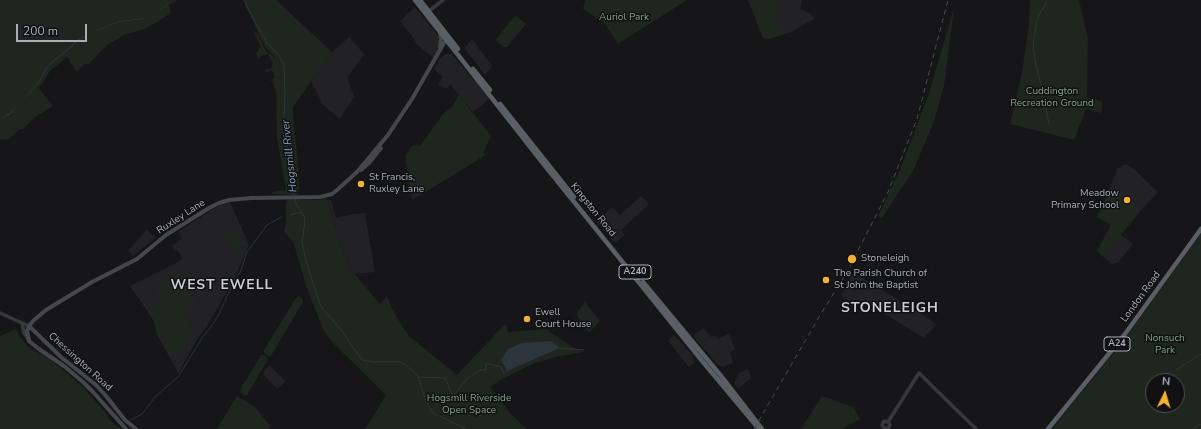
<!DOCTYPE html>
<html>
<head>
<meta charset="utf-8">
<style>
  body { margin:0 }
  #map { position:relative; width:1201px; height:429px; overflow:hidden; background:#161618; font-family:"Nunito Sans",sans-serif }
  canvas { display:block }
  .north { position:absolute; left:1145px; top:373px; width:40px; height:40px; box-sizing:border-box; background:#111113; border:1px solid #4d4f55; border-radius:50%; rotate:5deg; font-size:11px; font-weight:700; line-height:16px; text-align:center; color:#a8adb8 }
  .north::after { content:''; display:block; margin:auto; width:14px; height:18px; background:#f2b134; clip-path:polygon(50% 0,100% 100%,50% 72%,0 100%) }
  .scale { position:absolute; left:16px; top:24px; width:71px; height:18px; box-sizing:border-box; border:2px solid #a8adb8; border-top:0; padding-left:5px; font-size:12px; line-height:14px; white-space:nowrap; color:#a8adb8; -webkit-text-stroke:3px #111113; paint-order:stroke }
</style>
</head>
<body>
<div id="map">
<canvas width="1201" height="429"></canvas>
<div class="north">N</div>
<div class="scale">200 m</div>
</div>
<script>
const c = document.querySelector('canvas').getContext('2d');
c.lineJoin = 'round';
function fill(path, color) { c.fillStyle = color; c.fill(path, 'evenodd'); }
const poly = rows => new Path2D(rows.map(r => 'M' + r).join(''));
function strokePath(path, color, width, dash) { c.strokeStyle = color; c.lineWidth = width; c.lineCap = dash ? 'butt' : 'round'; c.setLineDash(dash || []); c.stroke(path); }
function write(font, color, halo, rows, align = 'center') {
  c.font = font + ' "Nunito Sans",sans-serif'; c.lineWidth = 3; c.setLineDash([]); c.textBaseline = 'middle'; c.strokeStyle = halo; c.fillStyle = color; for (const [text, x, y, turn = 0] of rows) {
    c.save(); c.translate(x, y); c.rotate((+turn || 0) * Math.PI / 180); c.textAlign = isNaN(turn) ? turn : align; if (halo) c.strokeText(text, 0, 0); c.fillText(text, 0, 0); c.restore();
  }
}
const built = poly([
  [748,0,801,0,802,2,800,9,811,14,814,19,791,32,770,39,764,38],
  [415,7,440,38,440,47,434,58,417,45,414,39,400,21],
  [349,37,364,54,347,78,354,96,340,119,329,110,322,103,311,81,330,57,332,52],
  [472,39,492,66,485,75,465,49,465,47],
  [445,54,452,54,474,81,476,81,489,99,473,112,450,84,447,89,438,84,443,77,434,69,440,58],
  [1123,165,1127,165,1135,170,1158,192,1141,210,1121,235,1133,244,1118,263,1115,263,1113,265,1097,251,1111,225,1097,217,1102,206,1118,168],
  [641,196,649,204,621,230,625,235,615,243,596,221,612,207,620,215],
  [328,200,331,200,336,218,353,214,365,213,375,272,355,274,351,269,341,246],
  [230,202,249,245,232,283,214,314,190,351,178,374,175,367,157,334,154,321,130,286,178,262,182,258,179,252,176,250,174,251,172,246,182,239,178,232,211,210,222,204],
  [147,229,155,238,133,256,128,251],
  [853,272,879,288,937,324,924,338,865,302,855,305,841,296],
  [703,328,711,337,715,335,718,339,729,334,735,349,730,352,733,363,723,367,720,366,715,362,693,336],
  [674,335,693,356,694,363,689,367,668,341],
  [268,366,270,366,286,381,277,389,263,374],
  [748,369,751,378,738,389,734,382,739,373]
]);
const green = poly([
  [0,0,178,0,169,5,171,11,169,14,159,21,145,29,124,35,114,41,107,45,89,64,84,64,77,72,67,57,50,71,42,84,38,87,53,106,35,117,23,129,20,129,9,139,0,139],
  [243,0,276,0,332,52,330,57,311,81,293,107,294,128,298,163,299,189,297,195,272,194,272,192,286,190,277,138,276,91,272,81,270,81,275,77,272,70,266,73,265,71,272,67,271,65,273,64,268,54,261,56,260,59,258,58,256,53,259,50,258,49,261,47,254,33,257,32,265,50,268,53,277,59,265,47],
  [585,0,687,0,618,44,605,24,583,9],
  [748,0,774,0,781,3,773,21,794,30,770,39,763,38],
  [1030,0,1079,0,1088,39,1087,98,1102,101,1102,109,1101,113,1086,109,1074,140,1010,124,1022,73,1029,24],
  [954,8,944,86,934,121,913,171,882,218,878,216,901,168,929,93],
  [516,16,526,24,507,47,504,47,496,41,496,39,513,18],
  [459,95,491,136,483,153,486,155,412,200,405,156,413,145,415,146,417,144,420,146,443,114,453,106],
  [1117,185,1124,188,1125,194,1141,210,1103,257,1097,251,1111,225,1097,217,1102,206,1106,208,1110,200,1111,200,1112,194,1114,193],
  [327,198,341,246,351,269,373,296,380,304,387,296,391,307,404,329,410,337,457,375,503,326,506,324,508,332,546,329,572,347,583,352,556,357,535,363,502,379,490,387,511,414,526,429,365,429,386,395,331,341,323,329,306,286,294,244,290,238,284,232,286,223,286,203,287,200,319,200],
  [236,229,246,245,233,251,224,236],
  [1201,233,1201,429,1052,429,1128,335],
  [1153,381,1177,381,1177,405,1153,405],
  [177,272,198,302,178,317,179,318,187,313,191,318,187,321,198,338,170,358,157,334,154,321,149,314,150,312,163,302,154,290,157,288,156,286],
  [299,296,303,299,303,302,271,356,268,356,264,352,264,350,296,298],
  [585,302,600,321,589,333,576,314],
  [16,329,18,334,29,348,42,354,51,360,81,385,105,412,109,419,120,429,0,429,0,336],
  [261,355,264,355,267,358,267,361,247,395,245,396,241,393,240,390],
  [237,396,255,407,271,427,268,429,217,429],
  [822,396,853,407,860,419,842,429,801,429]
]);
const water = poly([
  [172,0,168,5,145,19,119,22,91,33,78,41,61,56,49,65,40,81,19,105,9,115,0,120,17,107,39,81,46,68,50,63,61,55,77,40,95,31,119,21,147,18,167,5],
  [551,341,560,348,507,371,501,360,508,349,522,343]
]);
const stream = poly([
  [245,0,247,7,267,43,280,57,284,65,285,95,284,116,285,134,292,174,294,195],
  [1046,3,1037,19,1033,46,1036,65,1043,93,1049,124],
  [295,198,295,202,304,216,305,222,302,242,306,261,321,307,342,331,362,360,374,362,400,362,404,364,415,373,418,377,426,401,433,413,466,429],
  [290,215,301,212],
  [803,336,803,337],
  [560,348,584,350],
  [1176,370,1201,354],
  [418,377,445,378,453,396,467,379,480,370,486,370,486,363,501,367,504,374,507,371],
  [131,420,142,414,155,397,178,377,202,338,210,328,218,316,235,279,240,273,247,252,267,225,281,217],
  [117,429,120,427],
  [1193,429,1201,424]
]);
const tertiary = poly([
  [429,11,443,0],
  [0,313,29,326],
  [22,323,24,333,29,340],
  [888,422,919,373,976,429],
  [883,427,888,429,890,425,888,422],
  [883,427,882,425,884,421,888,422]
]);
const secondary = poly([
  [440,32,441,39,440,47],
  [361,170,369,163,381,148],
  [29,326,61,357,96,385,106,396,125,420,136,429],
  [126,429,93,392,83,382,64,366,39,349,29,341,27,331,29,326,33,321,46,310,92,282,137,259,166,235,209,208,219,203,229,200,251,198,320,197,332,194,337,190,357,172,388,135,412,99,444,43,448,39]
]);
const trunk = poly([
  [415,0,542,162,703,362,759,429],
  [420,0,458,49],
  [473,69,490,90],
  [500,104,574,197],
  [643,282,721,376,762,429],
  [1048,429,1125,334,1201,229]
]);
const rail = poly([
  [754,429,819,317,847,272,888,192,917,119,948,0]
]);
const markers = [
  [361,184,4,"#f2b134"],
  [1127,200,4,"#f2b134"],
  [852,259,5,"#f2b134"],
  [826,280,4,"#f2b134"],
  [527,319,4,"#f2b134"]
];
const shields = [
  [635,272,32],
  [1117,344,26]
];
const shieldNames = [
  ["A240",635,272],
  ["A24",1117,344]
];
const parkNames = [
  ["Auriol Park",624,18],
  ["Cuddington",1052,92],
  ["Recreation Ground",1052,104],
  ["Nonsuch",1165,339],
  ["Park",1165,351],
  ["Hogsmill Riverside",469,399],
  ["Open Space",469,411]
];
const poiNames = [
  ["St Francis,",369,178],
  ["Ruxley Lane",369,190],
  ["Meadow",1119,194,"right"],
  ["Primary School",1119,206,"right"],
  ["Stoneleigh",861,259],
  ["The Parish Church of",834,274],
  ["St John the Baptist",834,286],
  ["Ewell",535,313],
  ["Court House",535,325]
];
const streetNames = [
  ["Kingston Road",593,210,51],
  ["Ruxley Lane",181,217,-33],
  ["London Road",1141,297,-54],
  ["Chessington Road",80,362,42]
];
const waterNames = [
  ["Hogsmill River",290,156,-96]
];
const districtNames = [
  ["WEST EWELL",222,286],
  ["STONELEIGH",890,309]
];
fill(built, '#222225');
fill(green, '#1e261f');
fill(water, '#2c353c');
strokePath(stream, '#2c353c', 1);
strokePath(tertiary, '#37383d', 3.5);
strokePath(secondary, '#45474d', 4);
strokePath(trunk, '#5b5e65', 4.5);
strokePath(rail, '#4a4c52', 1, [5, 4]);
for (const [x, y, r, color] of markers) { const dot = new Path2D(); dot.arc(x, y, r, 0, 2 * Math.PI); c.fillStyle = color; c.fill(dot); strokePath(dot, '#111113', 1.5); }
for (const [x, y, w] of shields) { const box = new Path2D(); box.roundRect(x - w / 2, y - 7, w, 14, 3); c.fillStyle = '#111113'; c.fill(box); strokePath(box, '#a8adb8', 1); }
write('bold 9px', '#a8adb8', null, shieldNames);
write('10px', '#7fa381', '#111113', parkNames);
write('10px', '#a8adb8', '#111113', poiNames, 'left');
write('10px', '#a8adb8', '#111113', streetNames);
write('italic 11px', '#7f9bb3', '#111113', waterNames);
c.letterSpacing = '1px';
write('bold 14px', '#c9ccd4', '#111113', districtNames);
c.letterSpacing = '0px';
</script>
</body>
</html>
